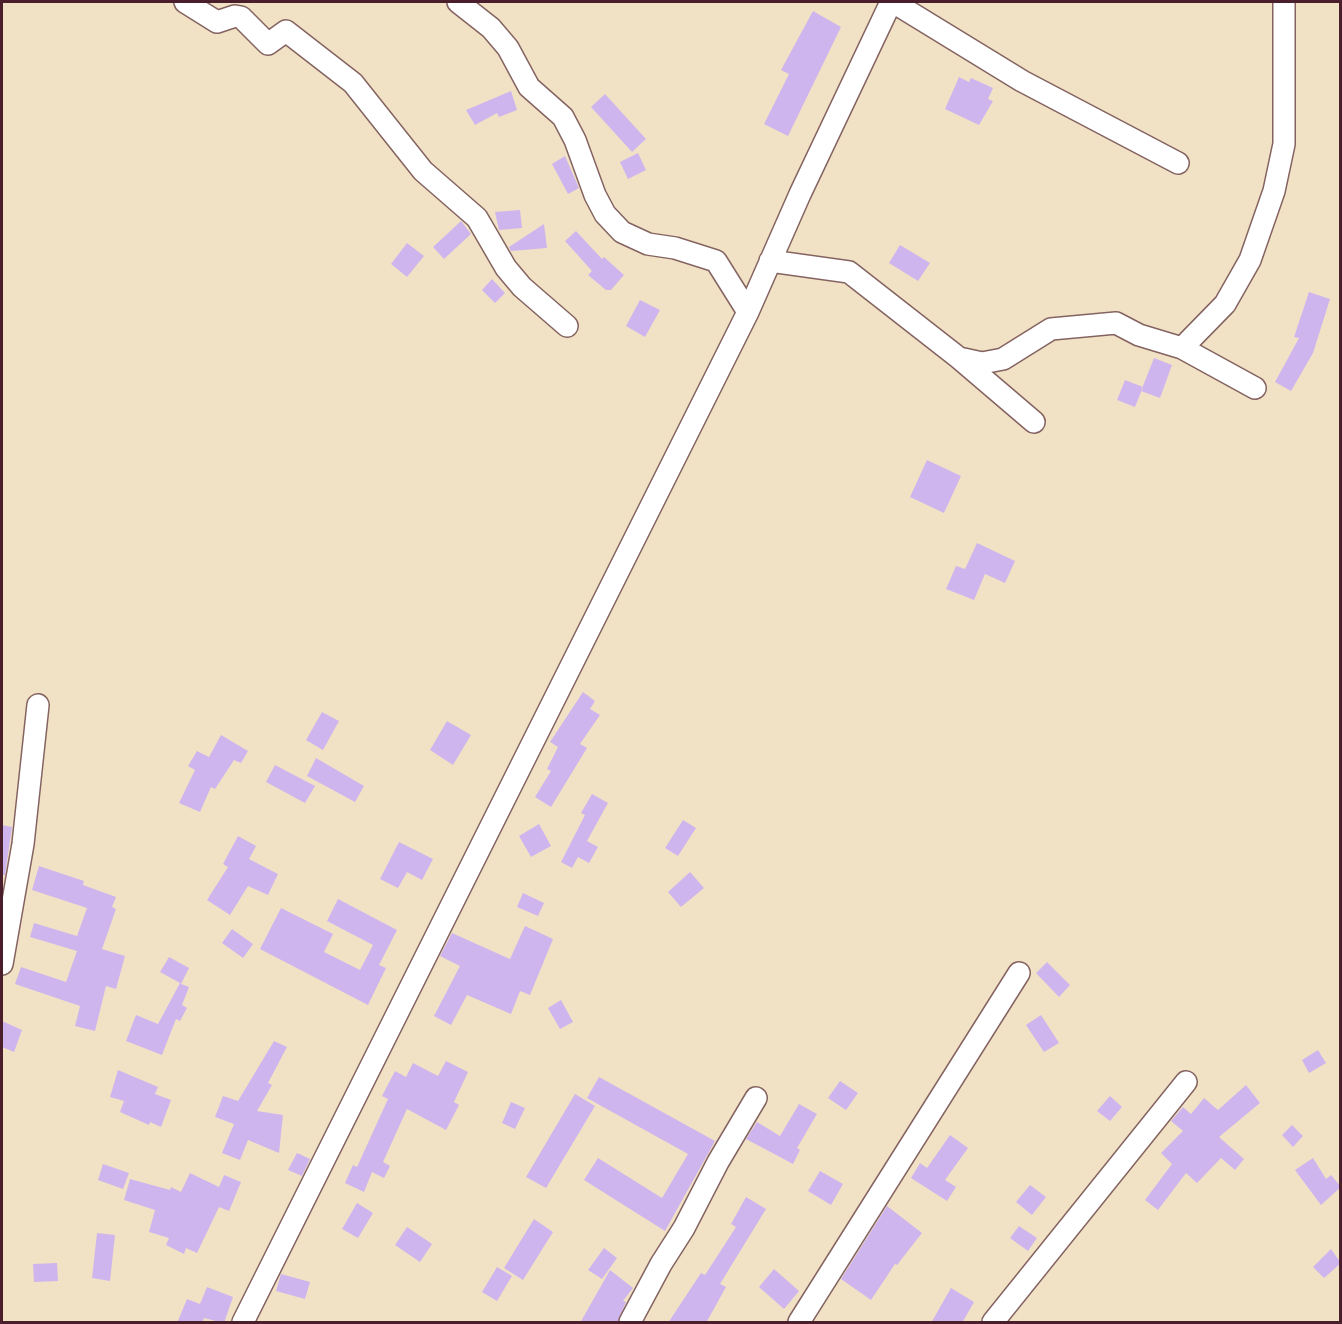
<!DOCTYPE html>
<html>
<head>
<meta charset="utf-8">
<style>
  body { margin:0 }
  #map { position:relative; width:1342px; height:1324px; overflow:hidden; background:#f1e2c5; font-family:Kalam,sans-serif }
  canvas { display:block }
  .frame { position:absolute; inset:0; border:3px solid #4a1f2b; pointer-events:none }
</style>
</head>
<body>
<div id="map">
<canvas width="1342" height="1324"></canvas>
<div class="frame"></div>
</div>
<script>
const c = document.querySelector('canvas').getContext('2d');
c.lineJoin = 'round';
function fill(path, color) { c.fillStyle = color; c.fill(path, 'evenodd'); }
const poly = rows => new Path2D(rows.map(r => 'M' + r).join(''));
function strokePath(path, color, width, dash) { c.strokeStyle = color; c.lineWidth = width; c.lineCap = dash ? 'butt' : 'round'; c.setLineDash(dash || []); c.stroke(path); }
const building = poly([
  [813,11,841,27,788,136,764,124,789,74,781,70],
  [959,77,969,82,971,78,993,88,988,99,993,101,979,125,945,109],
  [511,91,517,110,499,117,497,113,475,125,466,110],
  [605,94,646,139,632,152,591,107],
  [638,153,646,170,628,179,620,162],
  [565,156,579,188,568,194,552,164],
  [520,210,522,228,499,230,495,212],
  [461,221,471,234,444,259,433,247],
  [544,224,547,248,511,251,509,247],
  [576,231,602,259,604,257,624,275,611,290,606,290,588,275,592,271,565,241],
  [407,243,424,256,407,277,391,264],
  [900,245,930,263,918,281,889,263],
  [492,279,505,293,495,303,482,290],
  [1309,292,1330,299,1313,353,1291,391,1275,382,1299,338,1294,337],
  [640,300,660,310,645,337,626,326],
  [1154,358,1172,365,1160,398,1141,391],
  [1125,380,1143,387,1135,407,1117,400],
  [927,460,961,476,944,513,910,497],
  [977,543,1015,561,1005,583,985,574,974,600,946,589,956,566,965,569],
  [583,692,595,701,590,709,600,715,580,744,587,748,551,807,535,797,551,771,547,769,558,747,550,742],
  [322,712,339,721,323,750,306,740],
  [447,721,471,735,453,765,430,750],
  [221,735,248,751,241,763,234,760,215,789,211,787,200,812,179,803,195,770,188,766,197,751,209,757],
  [316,758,364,786,355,802,307,776],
  [275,765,315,786,305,803,266,782],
  [592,794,608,803,587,841,598,847,589,863,578,857,572,868,561,862,585,815,581,813],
  [683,820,696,828,678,856,665,848],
  [539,824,551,846,531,857,519,836],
  [2,825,12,827,5,875,2,875],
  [238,836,256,846,249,859,278,874,268,895,248,886,230,915,207,900,228,867,223,864],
  [399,842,433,859,422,880,407,872,398,888,380,879],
  [39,866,84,881,83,885,116,897,112,907,116,909,102,949,125,956,116,989,106,986,95,1031,75,1026,80,1006,15,984,21,967,66,982,77,951,30,937,34,923,77,936,87,908,32,890],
  [690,872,704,888,681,907,668,892],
  [523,893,544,903,538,916,517,907],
  [338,899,397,930,379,965,386,968,368,1005,260,949,281,908,333,934,324,952,360,970,373,945,327,921],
  [525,926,553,939,530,995,520,991,511,1014,467,995,451,1025,434,1016,460,966,440,956,452,933,510,959],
  [232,929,253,944,243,958,222,943],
  [169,957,189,968,181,984,189,987,182,1005,187,1008,180,1021,176,1019,162,1055,126,1041,136,1015,158,1024,180,983,160,972],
  [1047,962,1070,985,1059,997,1036,973],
  [561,1000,573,1022,560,1029,548,1008],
  [1041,1015,1059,1043,1044,1052,1026,1025],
  [2,1021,22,1030,14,1052,2,1047],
  [274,1041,287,1047,268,1083,272,1085,257,1111,283,1115,279,1153,248,1140,240,1160,222,1153,234,1124,215,1117,223,1096,238,1101],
  [1318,1050,1326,1063,1309,1073,1302,1060],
  [446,1061,468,1072,454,1102,459,1105,446,1130,407,1109,383,1162,390,1166,384,1178,372,1172,364,1192,345,1183,353,1165,357,1167,388,1099,382,1096,395,1071,406,1077,413,1063,438,1076],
  [118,1070,158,1087,155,1094,171,1100,161,1127,150,1122,149,1125,120,1112,124,1101,110,1097],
  [599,1077,715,1141,665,1231,584,1180,598,1158,662,1198,688,1154,587,1098],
  [840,1081,858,1093,846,1110,828,1098],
  [1246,1085,1260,1103,1219,1137,1244,1159,1235,1170,1221,1158,1197,1183,1186,1173,1158,1210,1145,1200,1172,1164,1161,1153,1183,1131,1171,1121,1183,1107,1191,1114,1204,1098,1218,1110],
  [575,1094,595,1106,546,1188,526,1177],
  [1110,1096,1122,1107,1110,1121,1097,1111],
  [511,1102,525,1108,515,1129,502,1123],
  [799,1104,817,1114,797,1148,800,1150,793,1164,746,1139,757,1122,780,1136],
  [1292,1125,1303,1136,1293,1147,1282,1135],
  [950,1135,968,1148,945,1180,956,1187,947,1201,911,1178,920,1163,927,1168],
  [297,1153,310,1159,302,1176,288,1170],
  [1313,1158,1326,1179,1331,1175,1341,1187,1321,1205,1295,1170],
  [103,1164,129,1173,123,1189,98,1180],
  [820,1171,843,1184,831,1205,808,1191],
  [190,1173,219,1187,224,1175,241,1182,229,1211,219,1207,197,1253,186,1248,184,1254,166,1245,169,1238,149,1232,155,1210,124,1200,130,1179,170,1190,171,1187,181,1192],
  [1030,1185,1046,1197,1032,1215,1016,1202],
  [746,1197,766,1209,720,1284,726,1287,706,1323,668,1323,701,1273,705,1275,736,1227,731,1224],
  [357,1203,373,1213,358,1238,342,1229],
  [887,1206,922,1233,897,1265,895,1264,871,1300,841,1279],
  [534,1219,553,1232,523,1280,504,1268],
  [1019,1226,1037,1238,1028,1251,1010,1238],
  [407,1227,432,1244,420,1262,395,1245],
  [97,1233,115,1235,110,1281,92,1278],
  [604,1248,617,1258,602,1279,588,1270],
  [1331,1249,1341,1263,1324,1278,1313,1267],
  [57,1263,58,1281,34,1282,33,1264],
  [497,1267,512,1276,497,1301,482,1292],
  [774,1269,799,1291,784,1309,759,1287],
  [610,1270,633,1288,623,1301,626,1302,617,1323,580,1323],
  [281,1274,310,1282,305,1299,276,1291],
  [207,1287,233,1297,224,1323,204,1318,202,1323,177,1323,187,1299,200,1304],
  [951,1288,974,1302,962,1323,931,1323]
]);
const street = poly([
  [185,2,217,22,235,16,241,17,268,44,286,31,353,83,423,171,477,218,506,268,522,287,567,326],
  [458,2,491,28,508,48,529,87,563,117,575,140,595,195,605,214,622,232,648,244,675,248,716,261,748,312],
  [893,2,1022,81,1178,163],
  [770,261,849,272,959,358,1034,422],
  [1182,348,1225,304,1250,260,1274,191,1284,144,1284,2],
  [959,358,982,363,1003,359,1051,329,1116,323,1139,335,1182,348,1255,388],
  [2,964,23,844,38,705],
  [243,1322,748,312,800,194,891,2],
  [630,1322,661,1264,684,1228,718,1162,756,1098],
  [799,1322,1019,973],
  [993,1322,1186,1082]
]);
fill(building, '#cfb5ee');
strokePath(street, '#846361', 24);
strokePath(street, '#fff', 21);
</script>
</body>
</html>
